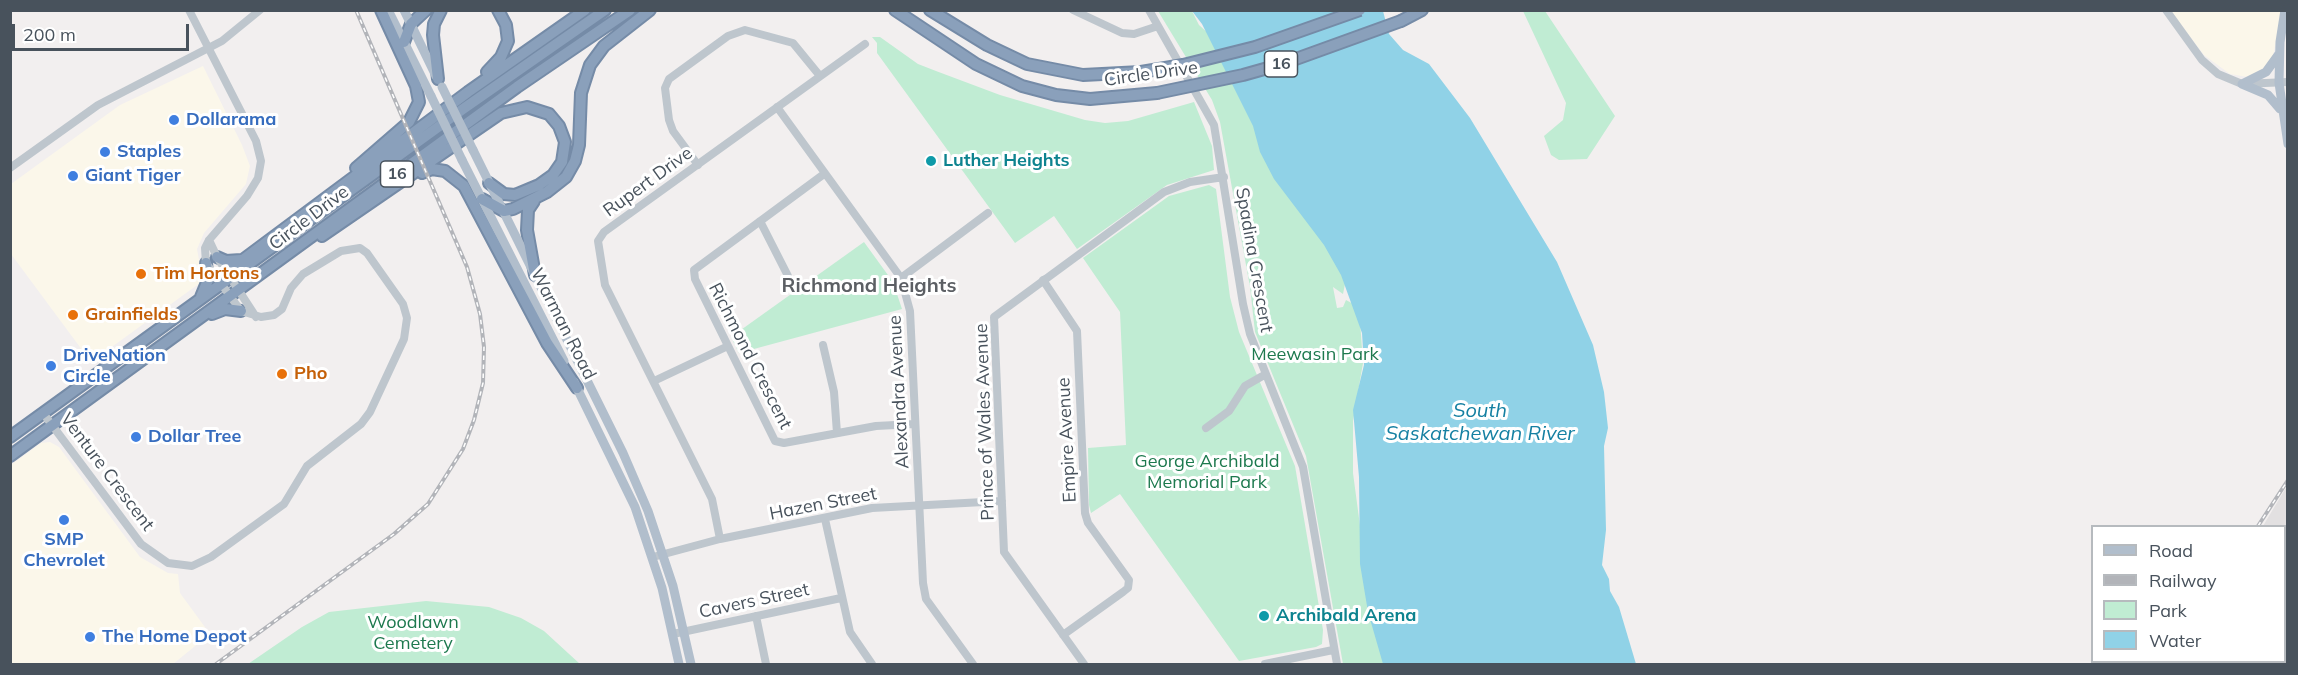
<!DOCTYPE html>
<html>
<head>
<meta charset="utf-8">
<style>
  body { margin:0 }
  #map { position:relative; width:2298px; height:675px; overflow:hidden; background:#f2efef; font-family:Mulish,sans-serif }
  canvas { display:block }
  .frame { position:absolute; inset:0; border:12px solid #48525c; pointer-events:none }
  .legend { position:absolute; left:2091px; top:525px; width:195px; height:138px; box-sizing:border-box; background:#fff; border:2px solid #b6babe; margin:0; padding:8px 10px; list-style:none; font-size:18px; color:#48525c }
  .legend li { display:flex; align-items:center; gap:12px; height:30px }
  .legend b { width:30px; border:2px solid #b6babe }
  .scale { position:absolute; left:12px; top:24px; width:177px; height:27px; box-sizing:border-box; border:3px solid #48525c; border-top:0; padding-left:8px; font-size:18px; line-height:21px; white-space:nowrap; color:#48525c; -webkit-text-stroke:4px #fff; paint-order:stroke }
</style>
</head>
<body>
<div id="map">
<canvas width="2298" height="675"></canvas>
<div class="frame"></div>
<ul class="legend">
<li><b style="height:8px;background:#b1becc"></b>Road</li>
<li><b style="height:8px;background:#b2b4b9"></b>Railway</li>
<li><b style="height:16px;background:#c0ecd3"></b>Park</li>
<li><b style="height:16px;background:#90d2e7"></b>Water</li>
</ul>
<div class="scale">200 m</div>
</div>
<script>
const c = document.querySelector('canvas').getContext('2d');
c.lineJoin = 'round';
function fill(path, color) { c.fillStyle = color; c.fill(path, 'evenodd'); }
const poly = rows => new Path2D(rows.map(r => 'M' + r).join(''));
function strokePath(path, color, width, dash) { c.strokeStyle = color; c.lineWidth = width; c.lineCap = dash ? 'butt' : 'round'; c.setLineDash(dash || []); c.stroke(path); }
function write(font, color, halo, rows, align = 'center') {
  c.font = font + ' Mulish,sans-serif'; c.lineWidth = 6; c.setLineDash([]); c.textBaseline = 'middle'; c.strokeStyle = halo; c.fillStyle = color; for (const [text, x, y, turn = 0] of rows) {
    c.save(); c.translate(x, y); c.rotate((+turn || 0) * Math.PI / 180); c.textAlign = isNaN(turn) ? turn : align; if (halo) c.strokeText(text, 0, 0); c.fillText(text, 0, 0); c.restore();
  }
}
const commercial = poly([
  [2171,11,2282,11,2273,56,2268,66,2248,77,2230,74,2204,55],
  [203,66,242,145,250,166,246,184,204,233,197,249,202,276,200,283,91,362,11,254,11,184,120,105],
  [50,442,59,447,140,557,168,573,178,574,180,593,210,634,173,664,11,664,11,465,41,443]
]);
const education = poly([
  [2287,486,2287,664,2177,664,2179,662,2284,662,2284,526,2263,526]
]);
const green = poly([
  [1158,11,1192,11,1199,25,1208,33,1342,266,1345,284,1343,294,1333,287,1337,308,1343,307,1346,300,1359,307,1363,363,1353,421,1353,473,1368,586,1386,664,1343,664,1306,456,1255,332,1250,287,1220,122,1212,100],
  [1523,11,1545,11,1615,116,1587,159,1559,160,1551,155,1544,136,1563,120,1566,103],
  [872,37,880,37,918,64,936,71,1000,95,1085,120,1105,123,1128,121,1194,102,1212,146,1214,170,1167,185,1077,249,1054,216,1015,243,877,53,877,43],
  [1209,185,1216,189,1230,297,1239,332,1295,466,1323,630,1322,644,1316,647,1239,661,1120,494,1091,513,1089,505,1088,448,1126,445,1120,312,1083,258,1169,196],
  [864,242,893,282,902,309,739,353,731,337],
  [426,601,489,607,521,618,544,631,580,664,248,664,302,627,329,612]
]);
const water = poly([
  [1192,11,1383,11,1389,34,1403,50,1429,64,1470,118,1557,262,1593,345,1604,392,1608,428,1604,446,1606,530,1602,565,1609,579,1610,591,1619,607,1636,664,1383,664,1368,612,1360,564,1359,477,1353,410,1364,365,1362,333,1341,275,1324,245,1274,179,1260,152,1253,126,1202,24]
]);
const minor = poly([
  [1073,10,1122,33,1134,34,1158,26],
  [1149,10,1214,125,1243,304,1250,334,1303,467,1337,664],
  [2166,10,2202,60,2218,74,2242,84,2288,82],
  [777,107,901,278,910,311,923,583,926,599,973,664],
  [698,165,673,131,669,120,665,88,669,79,728,36,745,30,793,43,820,76],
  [10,168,98,105,222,41,260,10],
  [824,174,694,270,695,279,775,441,784,443,876,426,915,424],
  [760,221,788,276],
  [209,240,217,257,256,317],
  [901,278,988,213],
  [1043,280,1077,331,1085,513,1088,523,1129,580,1128,588,1123,592,1063,635],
  [823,345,834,392,837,433],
  [654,381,728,346],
  [43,413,141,544,168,563,192,566,211,557,284,504,307,466,361,424,370,412,404,339,407,318,403,304,367,253,360,248,341,251,303,274,291,288,282,309,274,315,261,317,241,311,206,263,205,248,209,240,247,196,258,178,261,161,256,141,189,10],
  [1206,428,1229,411,1245,386,1266,374],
  [825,519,850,632,872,664],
  [720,539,712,499,605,285,598,241,604,232,865,44],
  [653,557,720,539,872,508,1002,501],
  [756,616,766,664],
  [673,634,841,598],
  [2284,657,2288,661],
  [1084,664,1004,552,994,317,1164,192,1190,182,1224,177],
  [1265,664,1333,650],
  [2244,664,2248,662]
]);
const major = poly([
  [388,10,431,96],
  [404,10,436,76],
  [2285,10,2280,42,2279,83,2288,144],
  [2242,84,2268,95,2280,109],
  [2242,84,2266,72,2279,54],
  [473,150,623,453,648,511,673,586,691,664],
  [462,160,564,361],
  [574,382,635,507,662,588,679,664]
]);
const highway = poly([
  [895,10,976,64,1022,86,1056,95,1090,99,1157,93],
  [930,10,987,45,1027,64,1083,75,1141,72],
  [1401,21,1422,10],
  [404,42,411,24,426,10],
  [487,72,501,57,508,41,506,25,498,10],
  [438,79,433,35,434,24,441,10],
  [356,168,409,122,419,102,416,86,381,10],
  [422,173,432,169,445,171,464,186,547,343,577,388],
  [482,199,504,211,513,209,547,192,566,177,575,161,579,145,581,93,590,65,604,46,650,10],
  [534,201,528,210,527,230,535,275],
  [322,236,501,113,527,107,549,114,559,126,565,142,562,162,553,175,539,185,515,195,504,194,489,183],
  [217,257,226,261,241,260],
  [222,283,227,272,244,259,468,92,585,10],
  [201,297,208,280,206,263],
  [212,314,225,309,241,311],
  [10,437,463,109,605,10],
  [10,456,517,87,630,10]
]);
const rail = poly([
  [2258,526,2288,480],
  [216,664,394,534,428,504,463,449,474,420,483,383,484,347,480,314,467,267,356,10],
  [2173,664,2175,662]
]);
const majorBridge = poly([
  [442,87,473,150],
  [431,96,462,160]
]);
const highwayBridge = poly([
  [1141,72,1183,65,1255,47,1360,10],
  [1157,93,1243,75,1282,64,1401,21]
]);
const markers = [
  [174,120,6,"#3f7fe0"],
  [105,152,6,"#3f7fe0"],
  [931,161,6,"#0f9aa8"],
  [73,176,6,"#3f7fe0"],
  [141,274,6,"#e8710a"],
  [73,315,6,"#e8710a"],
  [51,366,6,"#3f7fe0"],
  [282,374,6,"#e8710a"],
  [136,437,6,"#3f7fe0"],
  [64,520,6,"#3f7fe0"],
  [1264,616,6,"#0f9aa8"],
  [90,637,6,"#3f7fe0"]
];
const shields = [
  [1281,64,33],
  [397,174,33]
];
const shieldNames = [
  ["16",1281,64],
  ["16",397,174]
];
const streetNames = [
  ["Circle Drive",1151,74,-8],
  ["Rupert Drive",648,182,-36],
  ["Circle Drive",309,218,-37],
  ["Spadina Crescent",1254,260,80],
  ["Warman Road",563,324,63],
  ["Richmond Crescent",750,356,63],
  ["Alexandra Avenue",899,392,-93],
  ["Prince of Wales Avenue",985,422,-92],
  ["Empire Avenue",1067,440,-93],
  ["Venture Crescent",107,472,53],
  ["Hazen Street",823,504,-11],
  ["Cavers Street",754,601,-12]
];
const shopNames = [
  ["Dollarama",186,120],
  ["Staples",117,152],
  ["Giant Tiger",85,176],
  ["DriveNation",63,356],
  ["Circle",63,377],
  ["Dollar Tree",148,437],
  ["SMP",64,540,"center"],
  ["Chevrolet",64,561,"center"],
  ["The Home Depot",102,637]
];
const cultureNames = [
  ["Luther Heights",943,161],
  ["Archibald Arena",1276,616]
];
const foodNames = [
  ["Tim Hortons",153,274],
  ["Grainfields",85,315],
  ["Pho",294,374]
];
const parkNames = [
  ["Meewasin Park",1315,355],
  ["George Archibald",1207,462],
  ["Memorial Park",1207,483],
  ["Woodlawn",413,623],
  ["Cemetery",413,644]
];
const neighbourhoodNames = [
  ["Richmond Heights",869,286]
];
const waterNames = [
  ["South",1480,411],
  ["Saskatchewan River",1480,434]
];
fill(commercial, '#fbf7ea');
fill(education, '#e2e0e1');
fill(green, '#c0ecd3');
fill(water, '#90d2e7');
strokePath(highway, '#758ba7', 14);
strokePath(minor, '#bec6cd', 8);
strokePath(major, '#b1becc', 9);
strokePath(highway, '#8aa0bb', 10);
strokePath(rail, '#b2b4b9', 4);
strokePath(rail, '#fff', 1.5, [4.5]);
strokePath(highwayBridge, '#758ba7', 14, []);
strokePath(majorBridge, '#b1becc', 9);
strokePath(highwayBridge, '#8aa0bb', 10);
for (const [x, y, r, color] of markers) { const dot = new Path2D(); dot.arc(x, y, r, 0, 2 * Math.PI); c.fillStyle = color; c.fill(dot); strokePath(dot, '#fff', 2); }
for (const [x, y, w] of shields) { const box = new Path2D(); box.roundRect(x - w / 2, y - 13, w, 26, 4.5); c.fillStyle = '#fff'; c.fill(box); strokePath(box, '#48525c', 1.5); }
write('bold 16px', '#48525c', null, shieldNames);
write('18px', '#48525c', '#fff', streetNames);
write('bold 18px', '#366cbe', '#fff', shopNames, 'left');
write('bold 18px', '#0d838f', '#fff', cultureNames, 'left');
write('bold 18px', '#c56008', '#fff', foodNames, 'left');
write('18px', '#1d794e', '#fff', parkNames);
write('bold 20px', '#5c5f64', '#fff', neighbourhoodNames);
write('italic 20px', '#1580a2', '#fff', waterNames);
</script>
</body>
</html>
